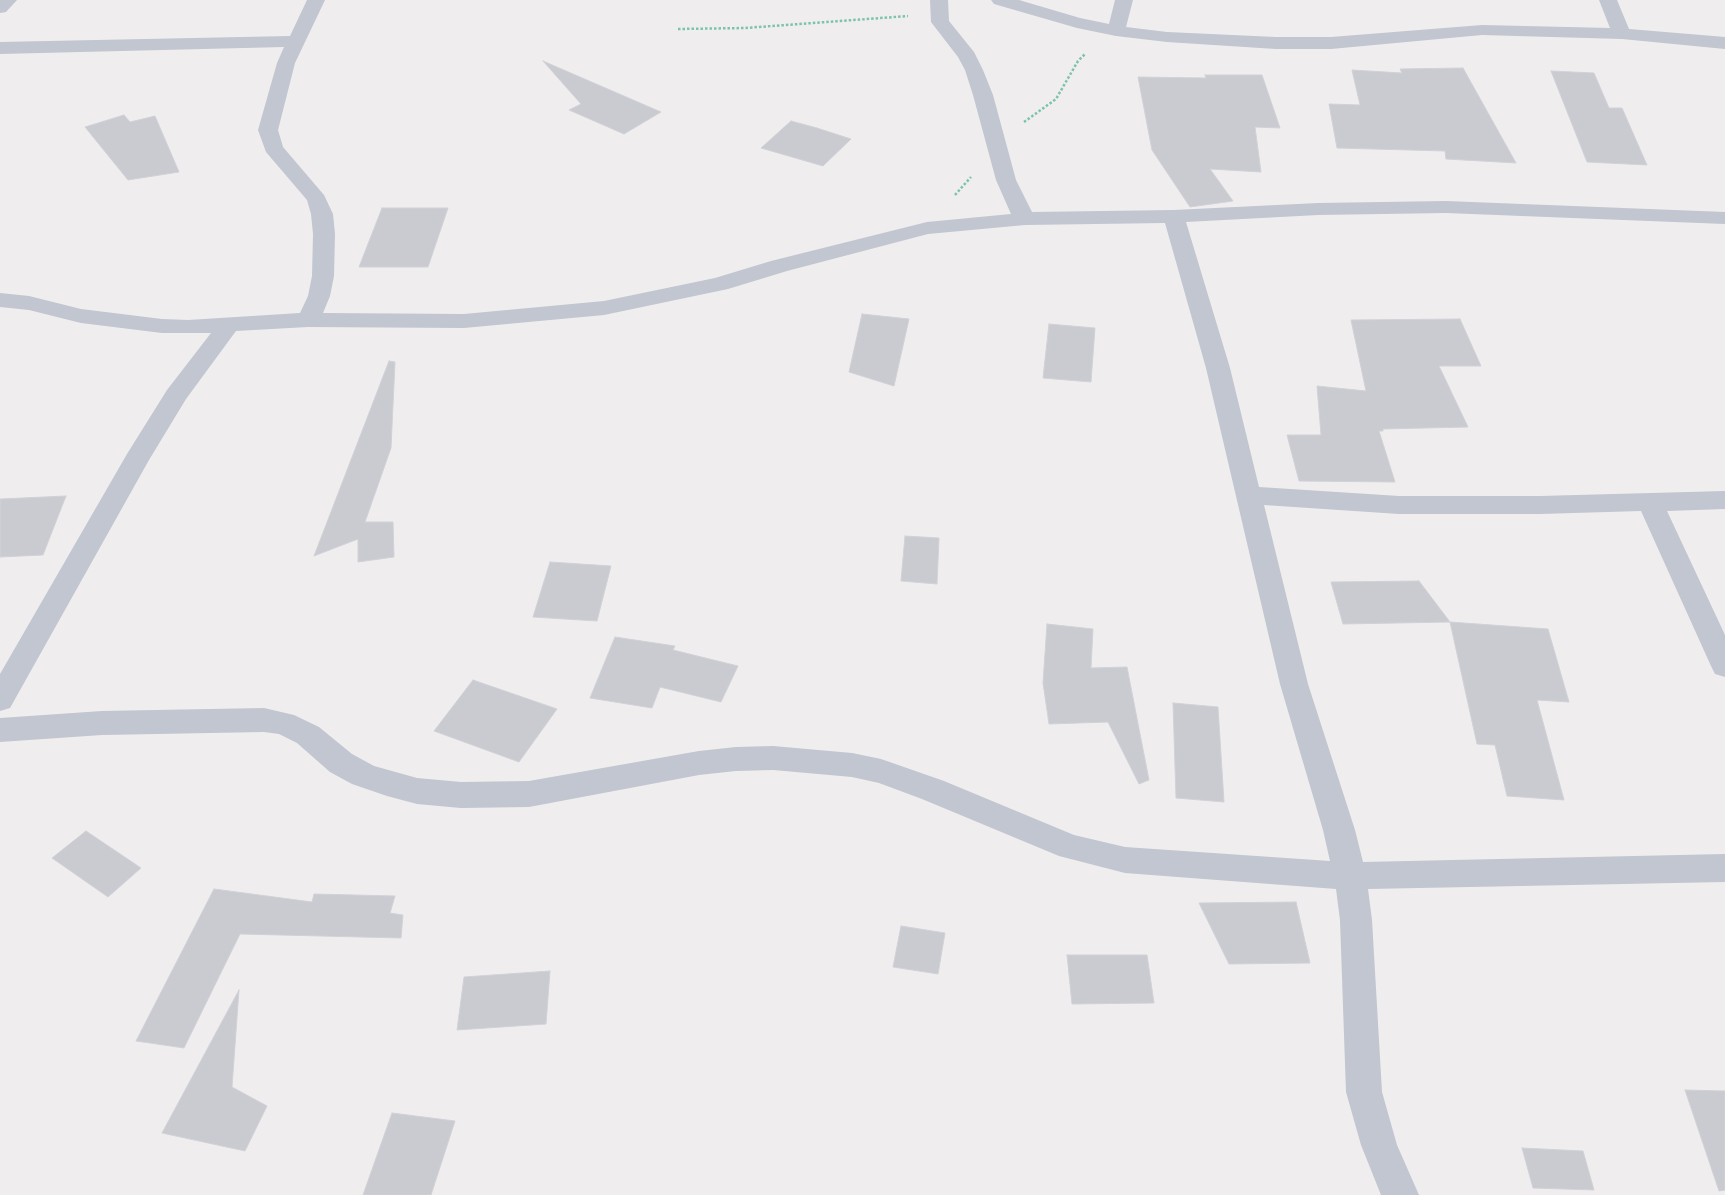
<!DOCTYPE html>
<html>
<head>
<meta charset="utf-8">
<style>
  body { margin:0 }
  canvas { display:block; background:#efeded }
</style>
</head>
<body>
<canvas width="1725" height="1195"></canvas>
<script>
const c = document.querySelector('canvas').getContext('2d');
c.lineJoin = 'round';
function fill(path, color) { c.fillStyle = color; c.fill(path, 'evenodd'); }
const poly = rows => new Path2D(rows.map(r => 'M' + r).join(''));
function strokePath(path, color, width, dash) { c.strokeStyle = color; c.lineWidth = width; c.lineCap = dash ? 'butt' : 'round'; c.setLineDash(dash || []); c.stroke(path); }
const building = poly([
  [543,61,661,112,624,134,569,110,581,104,543,61],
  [1463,68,1516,163,1446,159,1445,151,1337,148,1329,104,1360,105,1352,70,1402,73,1400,69,1463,68],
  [1551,71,1594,73,1609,108,1622,108,1647,165,1587,162,1551,71],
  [1205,75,1262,75,1280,128,1255,127,1261,172,1210,169,1233,201,1190,207,1152,150,1138,77,1206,78,1205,75],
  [124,115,130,122,155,116,179,172,128,180,85,127,124,115],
  [791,121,817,128,851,139,823,166,761,148,791,121],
  [382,208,448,208,428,267,359,267,382,208],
  [862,314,909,319,894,386,849,372,862,314],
  [1460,319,1481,366,1439,366,1468,427,1383,429,1383,431,1379,431,1395,482,1299,481,1287,435,1321,435,1317,386,1366,391,1351,320,1460,319],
  [1049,324,1095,328,1091,382,1043,378,1049,324],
  [389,361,395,362,391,448,365,522,393,522,394,557,358,562,358,539,314,556,389,361],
  [66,496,43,555,0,557,0,499,66,496],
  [905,536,939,538,937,584,901,581,905,536],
  [550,562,611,566,597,621,533,617,550,562],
  [1419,581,1450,622,1343,624,1331,582,1419,581],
  [1450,622,1548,629,1569,702,1537,700,1564,800,1507,796,1495,745,1477,744,1450,622],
  [1047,624,1093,629,1091,668,1127,667,1149,780,1139,784,1108,722,1049,724,1043,683,1047,624],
  [615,637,675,646,673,650,738,666,721,702,660,687,652,708,590,698,615,637],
  [473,680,557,709,519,762,434,731,473,680],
  [1173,703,1218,707,1224,802,1176,798,1173,703],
  [86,831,141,868,108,897,52,858,86,831],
  [214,889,312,902,314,894,395,896,390,913,403,915,401,938,240,934,184,1048,136,1041,214,889],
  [1296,902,1310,963,1229,964,1199,903,1296,902],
  [901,926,945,933,938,974,893,967,901,926],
  [1067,955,1147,955,1154,1003,1072,1004,1067,955],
  [550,971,546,1024,457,1030,464,977,550,971],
  [239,990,232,1087,267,1106,245,1151,162,1133,239,990],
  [1685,1090,1725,1091,1725,1190,1719,1191,1685,1090],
  [392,1113,455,1121,431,1195,363,1195,392,1113],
  [1522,1148,1583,1151,1594,1190,1533,1188,1522,1148]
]);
const path = poly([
  [678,29,745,28,908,16],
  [1024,122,1056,99,1078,61,1085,54],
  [955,195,971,177]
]);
const street = poly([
  [0,0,17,0,6,12,0,13,0,0],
  [307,0,325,0,295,63,278,130,283,147,324,195,333,214,335,234,334,276,330,296,323,313,464,314,604,301,715,278,771,261,927,222,1011,214,996,180,973,95,965,70,958,57,931,22,930,0,948,0,949,21,974,52,983,70,993,95,1016,180,1032,212,1174,210,1318,203,1446,201,1725,212,1725,224,1446,213,1318,215,1186,222,1230,368,1259,487,1399,496,1540,496,1725,491,1725,509,1667,511,1725,635,1725,677,1715,674,1711,666,1641,511,1540,514,1399,514,1264,505,1308,684,1355,830,1363,862,1725,854,1725,882,1368,889,1372,920,1382,1092,1397,1145,1419,1195,1381,1195,1361,1145,1346,1092,1340,920,1336,889,1125,873,1059,856,922,799,879,783,852,777,773,770,736,771,699,775,529,807,461,808,417,804,387,796,352,784,330,772,297,743,279,734,264,732,102,735,0,742,0,718,102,711,264,708,294,715,319,727,352,754,374,766,417,778,461,782,529,781,699,751,736,747,773,746,852,753,881,759,944,781,1074,835,1125,847,1330,861,1323,830,1280,684,1206,368,1165,223,1025,225,928,234,787,271,728,289,604,315,464,328,308,327,236,331,186,399,149,460,10,708,0,711,0,674,127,454,167,390,211,333,162,333,81,323,29,310,0,307,0,293,29,296,81,309,162,319,188,320,300,313,308,296,312,276,313,234,311,214,307,200,266,152,258,130,277,63,284,47,0,54,0,42,290,36,307,0],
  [991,0,1019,0,1080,18,1109,24,1115,0,1133,0,1126,27,1167,32,1276,37,1331,37,1482,25,1610,28,1599,0,1617,0,1629,29,1725,37,1725,49,1622,39,1482,35,1331,49,1276,49,1167,42,1116,36,1077,28,994,4,991,0]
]);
fill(building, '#cacbd1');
strokePath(building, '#d1d2d8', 1);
strokePath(path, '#7bc3ad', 2.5, [2.5, 2]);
fill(street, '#c1c6d0');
</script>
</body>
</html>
